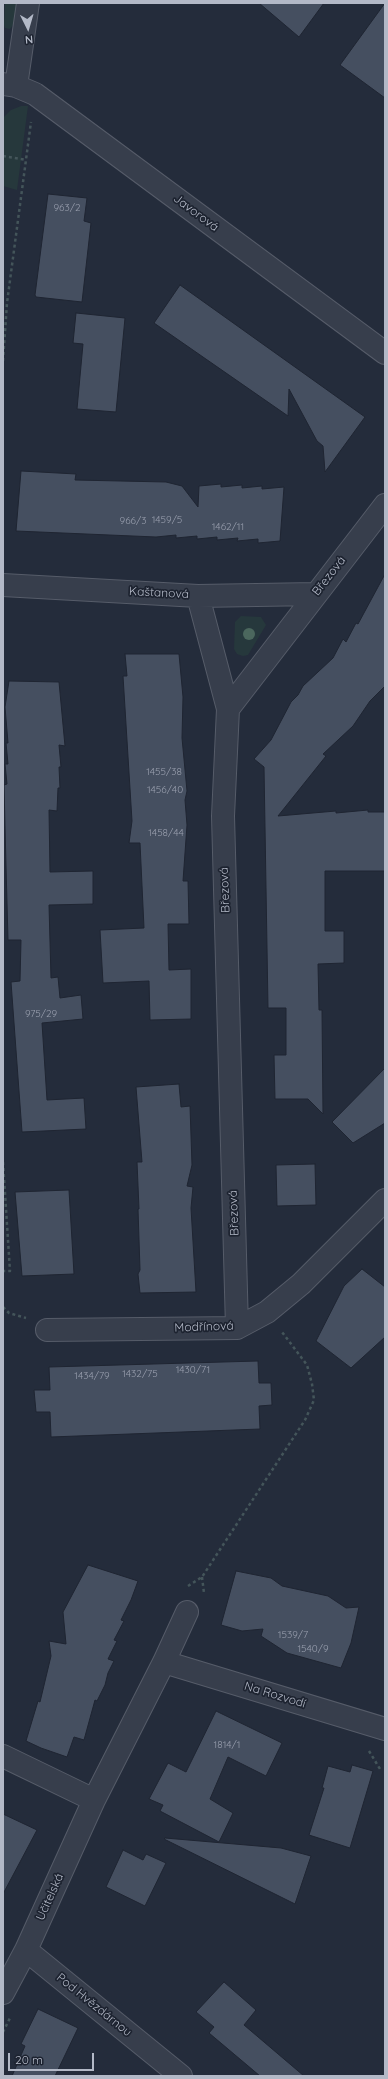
<!DOCTYPE html>
<html>
<head>
<meta charset="utf-8">
<style>
  body { margin:0 }
  #map { position:relative; width:388px; height:2079px; overflow:hidden; background:#242c3b; font-family:Quicksand,sans-serif }
  canvas { display:block }
  .frame { position:absolute; inset:0; border:4px solid #b3b9c7; pointer-events:none }
  .north { position:absolute; left:8px; top:8px; width:40px; height:40px; -webkit-text-stroke:3px #1d2330; paint-order:stroke; rotate:175deg; font-size:11px; font-weight:700; line-height:16px; text-align:center; color:#b3b9c7 }
  .north::after { content:''; display:block; margin:auto; width:14px; height:18px; background:#b3b9c7; clip-path:polygon(50% 0,100% 100%,50% 72%,0 100%) }
  .scale { position:absolute; left:8px; top:2053px; width:86px; height:18px; box-sizing:border-box; border:2px solid #b3b9c7; border-top:0; padding-left:5px; font-size:12px; line-height:14px; white-space:nowrap; color:#b3b9c7; -webkit-text-stroke:3px #1d2330; paint-order:stroke }
</style>
</head>
<body>
<div id="map">
<canvas width="388" height="2079"></canvas>
<div class="frame"></div>
<div class="north">N</div>
<div class="scale">20 m</div>
</div>
<script>
const c = document.querySelector('canvas').getContext('2d');
c.lineJoin = 'round';
function fill(path, color) { c.fillStyle = color; c.fill(path, 'evenodd'); }
const poly = rows => new Path2D(rows.map(r => 'M' + r).join(''));
function strokePath(path, color, width, dash) { c.strokeStyle = color; c.lineWidth = width; c.lineCap = dash ? 'butt' : 'round'; c.setLineDash(dash || []); c.stroke(path); }
function write(font, color, halo, rows, align = 'center') {
  c.font = font + ' Quicksand,sans-serif'; c.lineWidth = 3.5; c.setLineDash([]); c.textBaseline = 'middle'; c.strokeStyle = halo; c.fillStyle = color; for (const [text, x, y, turn = 0] of rows) {
    c.save(); c.translate(x, y); c.rotate((+turn || 0) * Math.PI / 180); c.textAlign = isNaN(turn) ? turn : align; if (halo) c.strokeText(text, 0, 0); c.fillText(text, 0, 0); c.restore();
  }
}
const green = poly([
  [5,3,18,3,17,20,10,29,5,28,4,25],
  [21,106,28,106,17,190,3,186,3,118,11,110],
  [241,616,261,617,266,625,248,655,243,656,237,654,234,649,235,622]
]);
const building = poly([
  [259,3,324,3,299,37,259,3],
  [385,3,385,98,340,65,385,3],
  [48,194,87,198,84,221,91,223,82,302,36,297,35,295,48,194],
  [180,285,365,417,325,472,323,446,317,441,289,389,288,416,154,323,180,285],
  [76,313,125,318,116,412,77,409,83,344,73,343,76,313],
  [21,471,76,474,75,480,166,482,182,486,198,507,199,486,221,484,221,487,242,485,242,488,262,486,262,489,284,487,280,541,258,543,258,539,237,541,238,538,217,540,217,537,197,539,197,536,176,538,176,535,156,537,16,531,21,471],
  [385,574,385,686,370,701,353,726,323,754,326,756,278,816,336,811,336,813,368,810,368,812,385,812,385,871,325,871,325,931,344,931,344,963,318,964,319,1010,322,1010,323,1114,308,1099,275,1099,274,1055,286,1055,286,1008,268,1008,264,767,254,759,271,740,291,702,298,695,303,686,333,658,343,639,346,642,356,623,358,624,385,574],
  [125,654,179,654,183,697,182,738,187,791,185,800,187,825,183,881,188,881,189,924,168,924,169,970,191,969,191,1019,150,1020,149,981,103,983,100,930,144,928,140,843,129,843,132,821,123,676,127,676,125,654],
  [9,681,59,682,65,746,59,745,61,767,59,767,60,788,58,788,57,811,49,810,50,872,93,871,93,904,49,905,51,978,58,977,60,998,81,995,83,1019,42,1023,47,1100,84,1098,86,1129,22,1132,11,982,20,981,21,940,8,940,6,866,4,785,7,784,5,764,8,764,6,743,8,743,5,707,9,681],
  [385,1068,385,1123,353,1143,332,1122,385,1068],
  [179,1084,181,1107,190,1106,192,1165,187,1186,193,1187,191,1208,196,1292,140,1293,138,1274,140,1270,138,1209,139,1209,137,1162,142,1162,136,1087,179,1084],
  [315,1164,316,1205,277,1206,276,1165,315,1164],
  [69,1190,74,1274,22,1276,15,1192,69,1190],
  [362,1269,385,1287,385,1337,351,1368,316,1341,344,1286,362,1269],
  [258,1361,259,1383,271,1383,272,1405,259,1406,260,1429,51,1437,50,1412,36,1412,34,1390,50,1390,49,1367,258,1361],
  [88,1565,138,1581,131,1600,121,1620,124,1621,114,1640,117,1641,108,1659,114,1661,108,1673,105,1685,97,1701,95,1700,84,1740,74,1737,67,1757,41,1748,26,1741,38,1701,40,1702,51,1656,49,1641,66,1644,63,1612,88,1565],
  [236,1571,271,1578,282,1586,328,1596,346,1608,359,1607,351,1643,341,1668,287,1653,261,1636,263,1629,242,1631,221,1625,236,1571],
  [216,1711,282,1743,266,1776,228,1757,210,1799,233,1813,219,1842,160,1811,163,1805,149,1799,168,1763,186,1772,216,1711],
  [352,1765,373,1771,350,1848,309,1835,324,1788,322,1788,328,1766,350,1772,352,1765],
  [3,1814,37,1830,3,1894,3,1814],
  [165,1838,281,1848,311,1856,295,1904,164,1839,165,1838],
  [123,1850,143,1860,146,1854,166,1863,145,1906,106,1887,123,1850],
  [224,1982,256,2010,244,2025,304,2076,260,2076,209,2033,214,2027,196,2012,224,1982],
  [38,2009,78,2028,55,2076,12,2076,25,2046,21,2044,38,2009]
]);
const path = poly([
  [3,156,26,160],
  [3,361,7,303,31,122],
  [3,1162,10,1271,3,1271],
  [3,1307,9,1313,26,1318],
  [202,1577,204,1593],
  [188,1586,202,1577,305,1420,314,1400,312,1384,307,1365,282,1332],
  [369,1751,380,1769],
  [3,2032,10,2018]
]);
const minor = poly([
  [3,84,16,86,35,94,385,353],
  [16,86,28,3],
  [3,585,198,596,315,594],
  [198,596,228,709],
  [237,1328,223,816,228,709,385,505],
  [47,1330,237,1328,267,1312,301,1284,385,1200],
  [164,1662,385,1729],
  [3,1756,94,1800],
  [26,1950,181,2076],
  [3,1993,26,1950,94,1800,164,1662,187,1612]
]);
const trees = [
  [249,634]
];
const numberNames = [
  ["963/2",67,208],
  ["1459/5",167,520],
  ["966/3",133,521],
  ["1462/11",228,527],
  ["1455/38",164,772],
  ["1456/40",165,790],
  ["1458/44",166,833],
  ["975/29",41,1014],
  ["1430/71",193,1370],
  ["1432/75",140,1374],
  ["1434/79",92,1376],
  ["1539/7",293,1635],
  ["1540/9",313,1649],
  ["1814/1",227,1745]
];
const streetNames = [
  ["Javorová",196,213,37],
  ["Březová",329,576,-52],
  ["Kaštanová",159,593,3],
  ["Březová",225,890,-92],
  ["Březová",234,1213,-92],
  ["Modřínová",204,1327,-2],
  ["Na Rozvodí",275,1695,17],
  ["Učitelská",50,1897,-66],
  ["Pod Hvězdárnou",94,2005,39]
];
fill(green, '#26383c');
fill(building, '#454f60');
strokePath(building, '#1f2532', 1);
strokePath(minor, '#565c69', 24);
strokePath(path, '#44555a', 2.5, [3, 3]);
strokePath(minor, '#373e4c', 22);
c.fillStyle = '#4b675d';
for (const [x, y] of trees) { c.beginPath(); c.arc(x, y, 6, 0, 2 * Math.PI); c.fill(); }
write('10px', '#989ead', null, numberNames);
write('12px', '#b3b9c7', '#1d2330', streetNames);
</script>
</body>
</html>
